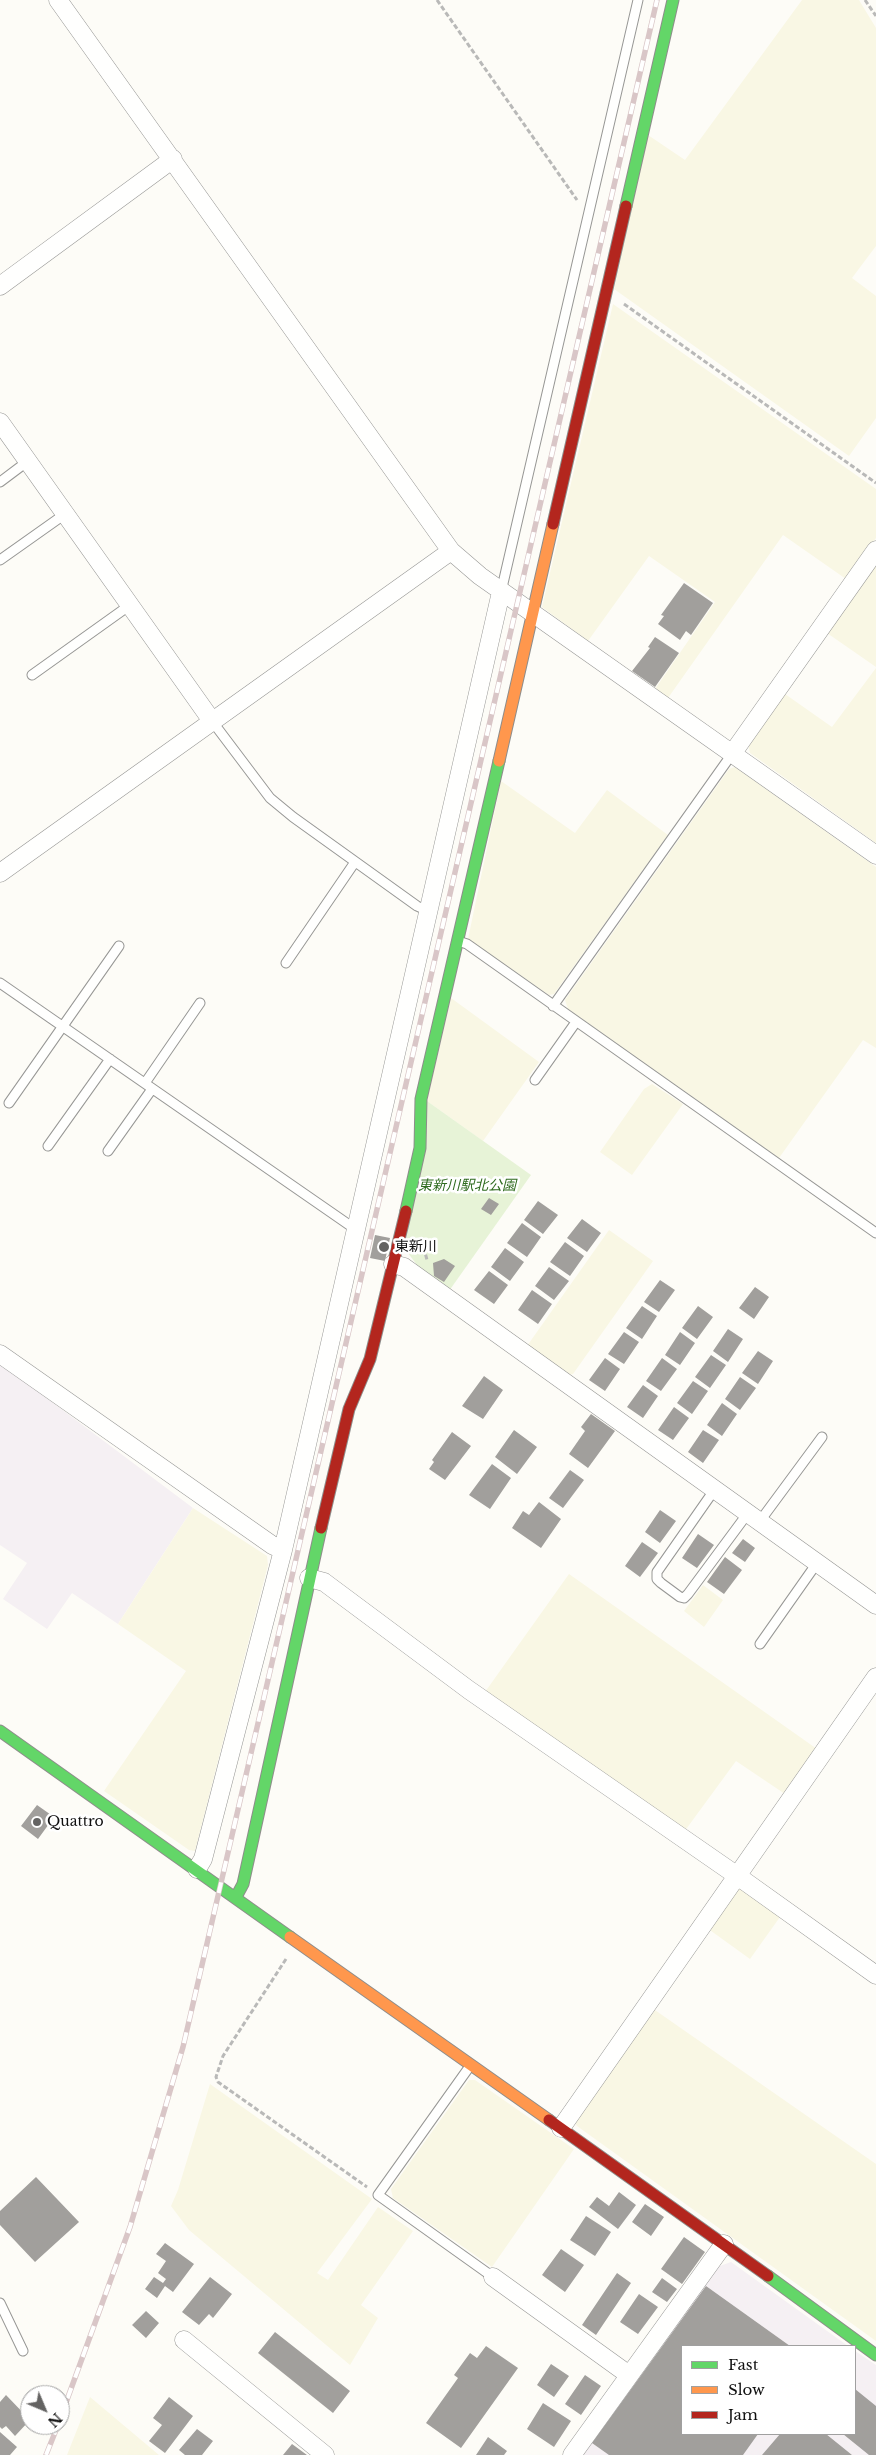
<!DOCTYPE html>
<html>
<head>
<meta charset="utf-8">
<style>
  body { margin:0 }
  #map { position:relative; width:876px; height:2455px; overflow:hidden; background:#fdfcf7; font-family:"Libre Baskerville",serif }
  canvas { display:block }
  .legend { position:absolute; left:681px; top:2345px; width:175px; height:90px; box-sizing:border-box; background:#fff; border:1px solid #a0a0a0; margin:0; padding:6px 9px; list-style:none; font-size:15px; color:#111 }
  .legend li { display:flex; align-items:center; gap:10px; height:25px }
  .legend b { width:25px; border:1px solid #a0a0a0 }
  .north { position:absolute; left:20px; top:2385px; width:50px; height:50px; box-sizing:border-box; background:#fff; border:1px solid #a0a0a0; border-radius:50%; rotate:135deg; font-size:14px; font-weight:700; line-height:20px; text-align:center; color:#111 }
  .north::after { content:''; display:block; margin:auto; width:18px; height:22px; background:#646362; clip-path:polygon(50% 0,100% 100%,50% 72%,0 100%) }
</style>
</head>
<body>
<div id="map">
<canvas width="876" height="2455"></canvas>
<ul class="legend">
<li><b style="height:6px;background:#63d668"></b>Fast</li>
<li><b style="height:6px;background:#ff974d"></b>Slow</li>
<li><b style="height:6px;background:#b3261e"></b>Jam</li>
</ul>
<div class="north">N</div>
</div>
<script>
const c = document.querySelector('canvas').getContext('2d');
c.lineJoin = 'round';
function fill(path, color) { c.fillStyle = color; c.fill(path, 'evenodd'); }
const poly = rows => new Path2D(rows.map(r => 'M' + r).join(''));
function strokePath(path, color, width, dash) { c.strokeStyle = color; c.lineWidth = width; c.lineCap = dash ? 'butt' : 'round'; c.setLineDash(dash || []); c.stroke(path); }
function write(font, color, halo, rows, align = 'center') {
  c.font = font + ' "Libre Baskerville","Noto Sans JP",serif'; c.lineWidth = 5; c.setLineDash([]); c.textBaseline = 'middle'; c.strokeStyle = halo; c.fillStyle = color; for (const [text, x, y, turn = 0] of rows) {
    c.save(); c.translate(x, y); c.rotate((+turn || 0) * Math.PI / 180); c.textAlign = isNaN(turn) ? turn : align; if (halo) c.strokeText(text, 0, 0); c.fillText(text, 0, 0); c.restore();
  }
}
const industrial = poly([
  [0,1363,193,1508,118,1624,72,1593,47,1629,3,1599,27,1563,0,1545],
  [731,2262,848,2346,682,2346,682,2434,855,2434,855,2351,876,2365,876,2455,579,2455,717,2267]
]);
const farmland = poly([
  [802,0,859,0,876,28,876,246,852,278,876,296,876,418,849,456,614,289,648,135,685,160],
  [613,304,876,489,876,538,846,579,783,535,668,698,655,689,715,602,649,556,588,641,542,607],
  [876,563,876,667,827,633],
  [876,668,876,843,750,753,748,744,785,694,832,727],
  [735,767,876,867,876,1048,863,1040,779,1158,568,1009,565,1000,729,769],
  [501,781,575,833,607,790,668,835,554,994,549,995,468,939],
  [451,998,539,1062,483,1141,427,1101],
  [652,1084,683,1104,632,1175,600,1152,644,1089],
  [609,1230,653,1261,573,1374,566,1375,527,1346],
  [193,1508,267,1556,268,1565,195,1851,189,1850,104,1791,186,1671,118,1624],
  [569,1574,817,1749,785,1794,736,1761,684,1832,485,1692],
  [703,1585,723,1600,704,1627,684,1611],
  [737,1886,780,1917,750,1959,707,1928],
  [652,2008,876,2164,876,2341,577,2126,574,2122],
  [469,2080,475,2080,574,2149,492,2267,393,2198,391,2189],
  [210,2084,372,2199,317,2273,328,2280,378,2207,413,2231,361,2305,378,2318,350,2365,189,2230,171,2206,178,2190],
  [90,2397,159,2455,67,2455]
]);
const green = poly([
  [427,1101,531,1175,449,1291,417,1265,405,1249]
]);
const building = poly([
  [684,583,713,603,691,635,686,631,680,640,658,624,664,616,661,615],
  [655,637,679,653,655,687,632,671,650,648,648,647],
  [489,1198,499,1204,491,1215,481,1209],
  [538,1201,558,1215,543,1234,524,1220],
  [582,1219,601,1233,587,1252,567,1238],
  [522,1223,541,1237,527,1257,507,1243],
  [375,1235,390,1238,385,1261,370,1258],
  [565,1242,584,1256,570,1276,550,1262],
  [505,1248,524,1262,510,1281,491,1267],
  [444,1259,455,1266,444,1282,434,1276,433,1263],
  [549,1267,569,1281,554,1300,535,1286],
  [489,1271,508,1285,494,1304,474,1290],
  [660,1280,675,1290,659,1312,644,1302],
  [755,1287,769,1297,754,1319,739,1308],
  [532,1290,552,1304,538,1324,518,1310],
  [642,1306,657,1316,642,1339,626,1328],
  [698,1306,713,1317,697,1339,682,1328],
  [728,1329,743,1339,728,1362,713,1351],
  [624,1332,639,1342,624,1364,608,1354],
  [680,1332,695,1343,680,1365,665,1355],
  [758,1351,773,1361,758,1384,742,1373],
  [711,1355,726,1365,710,1388,695,1377],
  [605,1358,620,1369,605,1391,589,1380],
  [662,1358,677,1369,661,1391,646,1381],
  [484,1376,503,1390,483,1419,462,1406],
  [740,1377,756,1388,740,1410,725,1399],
  [693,1381,708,1391,692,1414,677,1403],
  [643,1385,658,1396,643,1418,627,1407],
  [722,1403,737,1414,722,1436,707,1425],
  [674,1407,689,1418,673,1440,658,1430],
  [591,1414,615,1431,588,1468,569,1454,585,1431,581,1427],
  [514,1430,537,1447,517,1474,495,1457],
  [703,1430,719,1440,703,1463,688,1452],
  [452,1432,471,1446,445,1480,429,1469,434,1462,432,1460],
  [492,1464,511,1478,490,1509,469,1495],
  [570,1470,584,1480,563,1508,549,1498],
  [539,1502,561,1519,541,1548,512,1528,523,1511,529,1515],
  [660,1510,676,1521,660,1543,645,1532],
  [698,1534,714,1545,697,1568,682,1558],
  [743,1539,755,1548,745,1562,732,1553],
  [642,1542,658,1553,640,1577,625,1566],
  [725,1557,742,1570,724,1594,707,1582],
  [37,1805,54,1817,38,1839,21,1826],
  [36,2177,79,2222,35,2262,0,2225,0,2211],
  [619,2192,636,2205,618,2229,589,2207,597,2197,609,2206],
  [645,2204,664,2217,651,2236,632,2222],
  [586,2216,611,2232,595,2256,570,2240],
  [684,2237,705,2252,682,2284,661,2269],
  [165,2243,194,2264,173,2292,165,2286,157,2298,145,2289,154,2277,163,2283,166,2279,158,2273,166,2261,156,2254],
  [561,2249,584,2265,565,2292,542,2275],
  [617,2273,631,2283,596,2335,582,2325],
  [210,2277,232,2294,213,2318,209,2314,199,2325,182,2312],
  [662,2278,677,2289,667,2302,652,2292],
  [706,2286,790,2346,682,2346,682,2434,758,2434,743,2455,609,2455,592,2443],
  [639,2294,658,2307,638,2334,620,2322],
  [146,2311,159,2323,146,2338,132,2325],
  [275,2332,350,2391,333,2413,258,2353],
  [486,2346,518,2368,461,2448,426,2423,458,2378,454,2375,470,2353,477,2358],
  [551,2364,569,2376,554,2397,537,2385],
  [585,2375,601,2386,581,2415,565,2404],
  [855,2389,876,2406,876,2455,869,2455,843,2434,855,2434],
  [6,2395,30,2420,15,2436,6,2426,2,2429,0,2427,0,2402],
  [169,2397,193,2416,165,2453,149,2441,162,2425,153,2418],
  [543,2403,571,2421,554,2447,527,2429],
  [197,2429,213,2441,202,2455,185,2455,179,2450],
  [0,2432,17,2447,10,2455,0,2455],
  [780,2434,826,2434,852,2455,762,2455],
  [488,2437,507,2451,504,2455,476,2455],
  [292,2444,307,2455,283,2455]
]);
const path = poly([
  [437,0,577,200],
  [865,0,876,16],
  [624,304,876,483],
  [422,1240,427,1260],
  [286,1959,223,2056,216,2077,218,2082,367,2187]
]);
const lane = poly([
  [0,482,28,461],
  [0,560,65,514],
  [501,592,638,0],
  [32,675,130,605],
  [212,721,270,798,293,817,417,906,428,911],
  [458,941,467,944,876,1233],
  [286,963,355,862],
  [0,983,355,1229],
  [553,1006,732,754],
  [535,1080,576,1022],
  [145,1083,200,1003],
  [9,1103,119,946],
  [48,1146,110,1059],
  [108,1151,152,1089],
  [715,1489,657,1572,657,1579,661,1583,680,1597,684,1598,688,1594,748,1513],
  [760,1521,822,1437],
  [760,1644,817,1563],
  [470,2066,378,2195,493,2277],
  [0,2303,23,2351]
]);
const street = poly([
  [58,0,451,551,480,576,876,855],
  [0,286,173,159],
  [0,422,212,721],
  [732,754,876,550],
  [0,873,451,551],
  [393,1264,404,1267,876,1605],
  [0,1354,272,1545,283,1550],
  [309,1578,324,1582,469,1690,736,1875,876,1975],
  [197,1869,203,1859,283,1550,501,592],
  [561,2128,876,1677],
  [493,2277,629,2375],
  [184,2340,325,2455],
  [572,2455,724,2244]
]);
const fast = poly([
  [626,206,673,0],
  [406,1211,420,1148,421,1099,499,761],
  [0,1731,290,1937],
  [236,1897,243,1884,321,1528],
  [768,2276,876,2355]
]);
const slow = poly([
  [499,761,553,524],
  [290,1937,549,2120]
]);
const jam = poly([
  [553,524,626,206],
  [321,1528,349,1409,370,1359,406,1211],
  [549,2120,768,2276]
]);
const rail = poly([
  [60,2419,130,2227,183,2047,657,0],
  [46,2455,58,2425]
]);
const markers = [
  [384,1247,6,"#646362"],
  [37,1822,5,"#646362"]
];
const parkNames = [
  ["東新川駅北公園",467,1186]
];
const poiNames = [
  ["東新川",395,1247],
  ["Quattro",47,1822]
];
fill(industrial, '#f5f0f3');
fill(farmland, '#f9f7e4');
fill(green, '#e7f3d7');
fill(building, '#a19f9c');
strokePath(lane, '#979795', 11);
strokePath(street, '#979795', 19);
strokePath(fast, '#8e8d8b', 13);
strokePath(slow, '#8e8d8b', 13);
strokePath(jam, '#8e8d8b', 13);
strokePath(path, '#b9b9b8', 3, [5, 2.5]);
strokePath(lane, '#fffffe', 9);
strokePath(street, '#fffffe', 18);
strokePath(fast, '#63d668', 11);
strokePath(slow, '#ff974d', 11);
strokePath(jam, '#b3261e', 11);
strokePath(rail, '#d9c6c7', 5.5);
strokePath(rail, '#fff', 4, [11]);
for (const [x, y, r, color] of markers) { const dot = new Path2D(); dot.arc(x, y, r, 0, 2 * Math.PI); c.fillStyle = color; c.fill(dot); strokePath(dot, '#fff', 2); }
write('italic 14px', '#2f6b1f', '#fff', parkNames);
write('14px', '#111', '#fff', poiNames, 'left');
</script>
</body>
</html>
